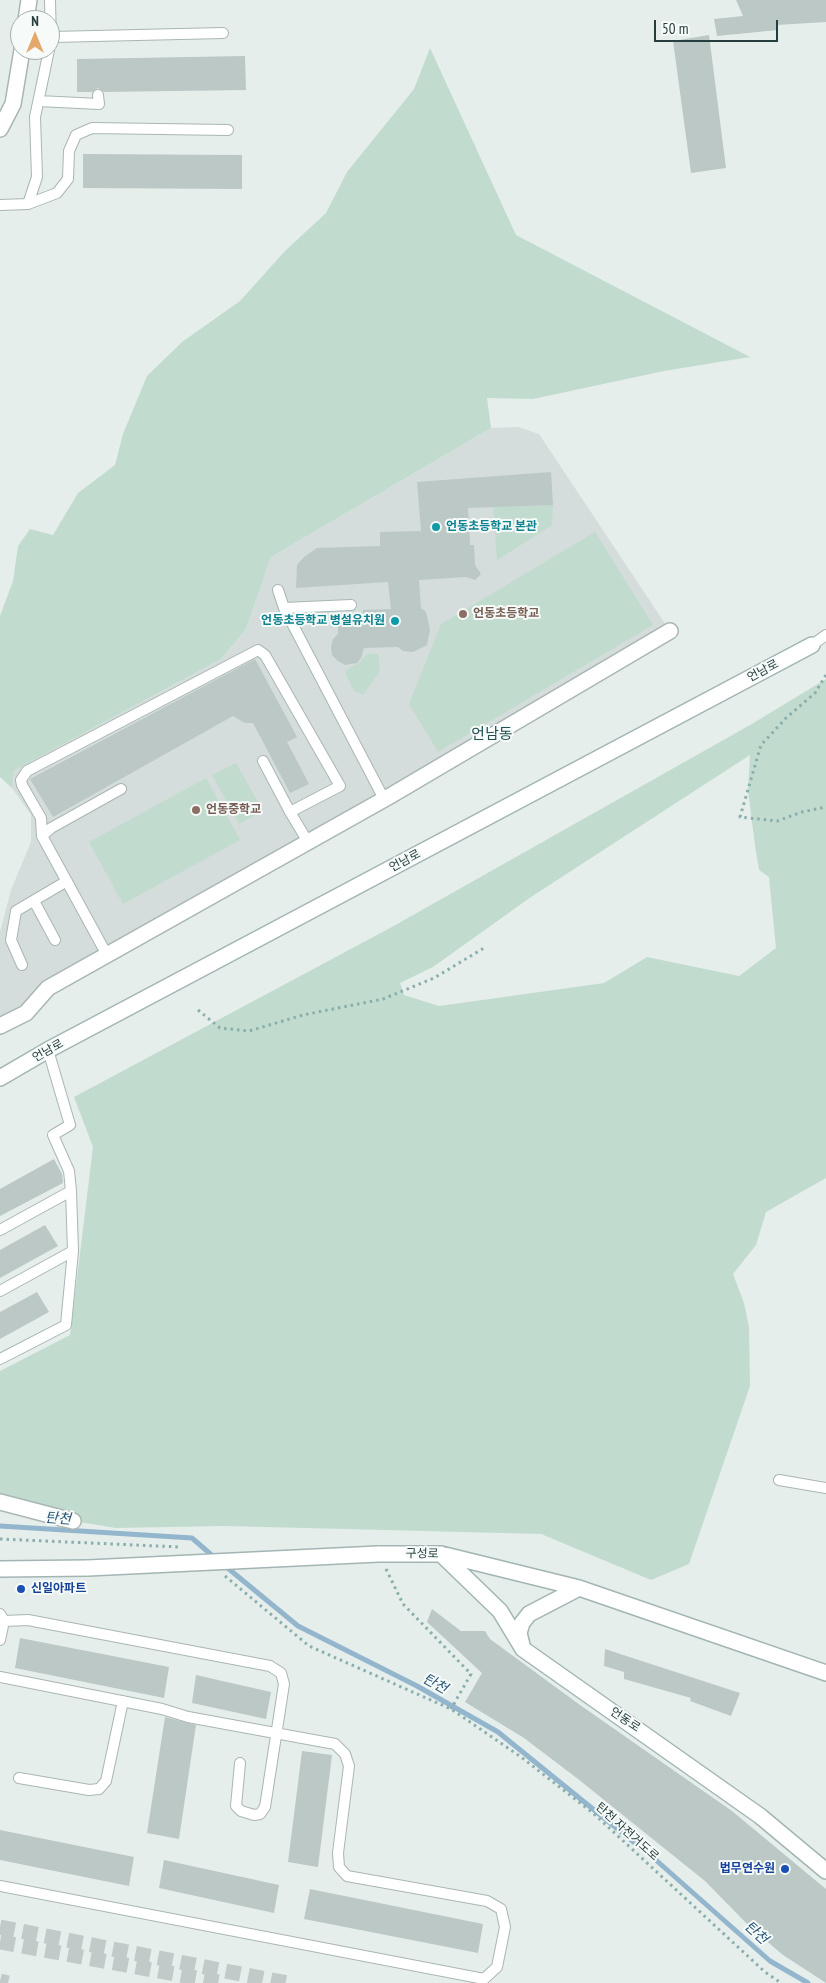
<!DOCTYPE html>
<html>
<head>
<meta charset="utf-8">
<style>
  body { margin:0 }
  #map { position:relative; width:826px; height:1983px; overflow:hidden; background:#e6eeec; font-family:"PT Sans Narrow",sans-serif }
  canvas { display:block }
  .north { position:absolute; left:10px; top:10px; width:50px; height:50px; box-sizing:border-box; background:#f6faf9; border:1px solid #a3afae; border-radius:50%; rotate:0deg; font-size:14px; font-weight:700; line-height:20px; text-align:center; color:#263e3e }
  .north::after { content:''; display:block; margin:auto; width:18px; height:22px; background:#e6a76b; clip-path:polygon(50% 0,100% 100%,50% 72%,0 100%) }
  .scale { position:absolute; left:654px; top:20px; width:124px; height:22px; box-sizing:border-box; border:2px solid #263e3e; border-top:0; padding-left:6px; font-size:15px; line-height:18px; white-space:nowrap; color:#263e3e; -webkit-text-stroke:4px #f6faf9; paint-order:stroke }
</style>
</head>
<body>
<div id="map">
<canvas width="826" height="1983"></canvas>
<div class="north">N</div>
<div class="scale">50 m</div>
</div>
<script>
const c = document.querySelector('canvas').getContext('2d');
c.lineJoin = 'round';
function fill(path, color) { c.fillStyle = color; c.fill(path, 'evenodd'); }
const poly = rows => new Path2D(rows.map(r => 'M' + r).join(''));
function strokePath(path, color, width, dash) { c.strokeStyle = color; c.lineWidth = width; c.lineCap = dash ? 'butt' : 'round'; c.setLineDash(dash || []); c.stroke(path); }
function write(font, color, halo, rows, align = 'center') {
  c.font = font + ' "PT Sans Narrow","Noto Sans KR",sans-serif'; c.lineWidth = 4; c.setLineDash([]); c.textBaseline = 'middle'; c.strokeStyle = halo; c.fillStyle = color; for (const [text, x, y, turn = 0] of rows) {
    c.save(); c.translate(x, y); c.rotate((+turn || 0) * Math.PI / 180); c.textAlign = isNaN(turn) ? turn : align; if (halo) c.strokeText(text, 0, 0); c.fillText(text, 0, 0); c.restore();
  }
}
const built = poly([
  [518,427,539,434,670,631,48,988,0,1026,0,932,11,890,31,842,31,815,12,788,12,771,221,659,246,629,271,557,491,428]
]);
const green = poly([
  [430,48,516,235,750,357,664,371,533,399,487,398,491,428,271,557,246,629,221,659,13,771,12,788,0,777,0,616,13,581,18,546,30,529,53,535,78,493,115,465,123,434,147,376,182,342,240,301,285,251,326,213,347,172,414,89],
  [553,505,552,525,497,560,493,507],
  [595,532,653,625,438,752,409,704,441,624],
  [367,654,378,654,380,671,363,695,354,691,345,673,349,668,359,663],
  [826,679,826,1178,766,1212,756,1245,733,1274,744,1303,749,1327,750,1386,689,1564,651,1580,541,1534,225,1526,116,1528,73,1521,0,1502,0,1371,70,1335,93,1147,74,1097,390,928,750,725],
  [750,755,748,790,755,846,759,870,769,877,776,948,739,976,647,957,604,983,439,1006,404,995,400,983,433,967,531,897],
  [236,763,263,811,239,824,212,775],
  [206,778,240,840,123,904,89,842]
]);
const stream = poly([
  [0,1526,192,1538,215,1558],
  [224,1565,298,1626,417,1686,498,1732,657,1861,770,1961,808,1983]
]);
const building = poly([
  [736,0,826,0,826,22,777,25,778,30,717,36,714,19,743,16],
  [709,35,726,168,691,173,673,41],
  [245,56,246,90,104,92,98,88,92,92,77,92,77,59],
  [83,154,242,155,242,189,83,188],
  [551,472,553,505,468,508,470,545,474,545,475,565,481,574,475,580,466,577,419,580,421,608,426,612,430,630,427,645,413,652,403,651,398,647,364,648,361,658,357,663,345,665,338,661,332,655,331,647,333,639,338,634,338,623,363,623,363,610,391,609,388,582,296,588,297,565,304,557,317,548,380,546,380,532,421,531,417,482],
  [255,659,297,737,287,742,309,784,290,793,253,723,245,723,233,716,53,817,30,779],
  [54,1159,62,1174,63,1183,0,1216,0,1189],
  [45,1225,58,1246,0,1278,0,1250],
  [37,1292,49,1312,0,1339,0,1312],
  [432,1609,461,1631,485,1631,490,1639,580,1705,732,1811,826,1889,826,1983,783,1955,750,1927,705,1881,578,1779,524,1738,465,1702,482,1673,427,1622],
  [20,1638,169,1667,164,1698,15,1668],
  [605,1649,740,1693,731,1716,690,1701,691,1698,624,1679,624,1672,604,1666],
  [196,1675,271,1692,266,1719,192,1703],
  [165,1717,196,1725,179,1839,147,1833],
  [302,1751,332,1755,318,1867,288,1862],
  [0,1830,134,1857,129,1886,0,1860],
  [164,1860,279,1885,274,1913,159,1888],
  [310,1889,483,1924,478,1953,304,1919]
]);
const highwayTunnel = poly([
  [0,1927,287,1983],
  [0,1942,224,1983],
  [0,1981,8,1983]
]);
const path = poly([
  [826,675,815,693,786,718,761,745,740,817,777,821,802,812,826,807],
  [198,1010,220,1028,249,1031,303,1015,383,999,434,978,484,948],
  [0,1539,180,1547],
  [386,1569,403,1604,471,1674,451,1709],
  [225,1576,309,1646,451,1709,521,1757,593,1813,765,1972,781,1983]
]);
const lane = poly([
  [50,0,51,43],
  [52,37,223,33],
  [39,101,99,104,98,95],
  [28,204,57,193,68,179,69,151,76,135,92,128,228,130],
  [0,205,28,204,37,177,35,117,49,50],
  [278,590,284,608,384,799],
  [284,608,351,605],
  [812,645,826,635],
  [263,761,290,812],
  [42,836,51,828,121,789],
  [34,901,55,940],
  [107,955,42,836,41,818,22,785,21,780,27,771,258,650,265,655,340,786,290,812,308,842],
  [22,965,11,940,16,911,67,881],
  [0,1230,71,1191],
  [0,1291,73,1251],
  [0,1359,66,1325,73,1251,71,1191,69,1171,53,1135,70,1125,48,1050],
  [779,1480,826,1488],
  [0,1614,4,1621,0,1640],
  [4,1621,28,1620,270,1666,281,1673,284,1684,265,1807,260,1814,254,1815,241,1811,236,1806,240,1763],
  [0,1677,162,1709,188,1717,335,1744,345,1754,349,1766,338,1853,339,1867,347,1876,487,1901,501,1909,505,1927,497,1967,484,1979,0,1886],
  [19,1778,89,1790,99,1789,106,1781,123,1701]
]);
const street = poly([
  [26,20,29,0],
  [0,129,13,104,22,50],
  [0,1026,26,1013,48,988,390,796,670,631],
  [0,1502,73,1521]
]);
const secondary = poly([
  [0,1078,48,1050,812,645],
  [378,1554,441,1554,579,1588,826,1673],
  [441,1554,500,1611,523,1649,760,1816,826,1871],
  [0,1569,88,1568],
  [522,1645,519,1633,522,1623,529,1614,579,1588]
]);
const secondaryBridge = poly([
  [88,1568,378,1554]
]);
const markers = [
  [436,527,5,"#0f9aa8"],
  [463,614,5,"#8d6e63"],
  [395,621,5,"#0f9aa8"],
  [196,810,5,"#8d6e63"],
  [21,1589,5,"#1a4fb4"],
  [785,1869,5,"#1a4fb4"]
];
const cultureNames = [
  ["언동초등학교 본관",446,527],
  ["언동초등학교 병설유치원",385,621,"right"]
];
const educationNames = [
  ["언동초등학교",473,614],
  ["언동중학교",206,810]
];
const streetNames = [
  ["언남로",763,671,-28],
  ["언남로",405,861,-28],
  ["언남로",48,1051,-29],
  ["구성로",422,1554,1],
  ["언동로",625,1720,34],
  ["탄천 자전거도로",627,1832,42]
];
const transitNames = [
  ["신일아파트",31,1589],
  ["법무연수원",775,1869,"right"]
];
const waterNames = [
  ["탄천",58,1519,4],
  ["탄천",435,1684,29],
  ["탄천",756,1933,42]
];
const quarterNames = [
  ["언남동",492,735]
];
fill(built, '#d4dddb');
fill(green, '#c1dccf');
strokePath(stream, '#93b6cd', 5);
fill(building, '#bbc8c6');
strokePath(highwayTunnel, '#c0cbc9', 15, [15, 8]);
strokePath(lane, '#a9b6b4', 12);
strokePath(street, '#a9b6b4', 18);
strokePath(secondary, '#a2b5b4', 18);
strokePath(path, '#89aeab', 3, [2.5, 4]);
strokePath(lane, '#fff', 10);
strokePath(street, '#fff', 15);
strokePath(secondary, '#fff', 15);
strokePath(secondaryBridge, '#a2b5b4', 18, []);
strokePath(secondaryBridge, '#fff', 15);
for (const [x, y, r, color] of markers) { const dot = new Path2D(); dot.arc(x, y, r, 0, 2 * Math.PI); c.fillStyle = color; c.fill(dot); strokePath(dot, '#f6faf9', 2); }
write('bold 12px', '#0d838f', '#f6faf9', cultureNames, 'left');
write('bold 12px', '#785e54', '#f6faf9', educationNames, 'left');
write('12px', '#263e3e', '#f6faf9', streetNames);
write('bold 12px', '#164399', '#f6faf9', transitNames, 'left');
write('italic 14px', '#255576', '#f6faf9', waterNames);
write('15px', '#234f4f', '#f6faf9', quarterNames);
</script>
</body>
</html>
